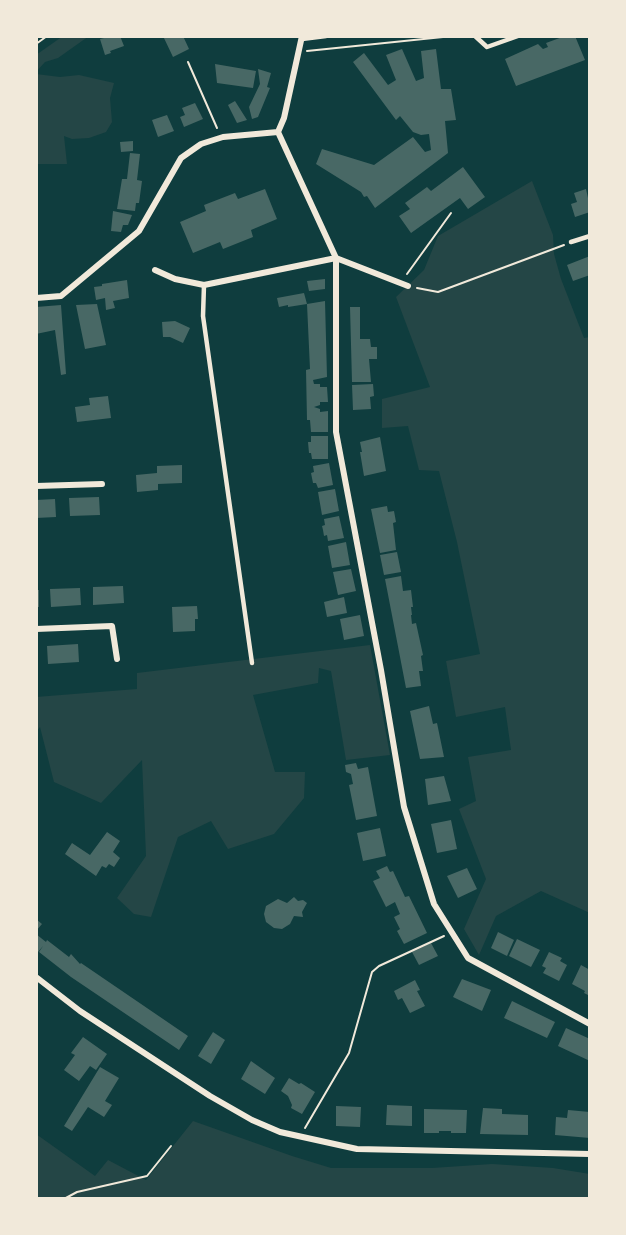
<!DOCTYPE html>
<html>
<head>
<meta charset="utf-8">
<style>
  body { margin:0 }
  #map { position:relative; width:626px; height:1235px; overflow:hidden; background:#0f3d3e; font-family:Karla,sans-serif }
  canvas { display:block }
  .frame { position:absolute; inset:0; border:38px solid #f1e9da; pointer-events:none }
</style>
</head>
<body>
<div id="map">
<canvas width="626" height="1235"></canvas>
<div class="frame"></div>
</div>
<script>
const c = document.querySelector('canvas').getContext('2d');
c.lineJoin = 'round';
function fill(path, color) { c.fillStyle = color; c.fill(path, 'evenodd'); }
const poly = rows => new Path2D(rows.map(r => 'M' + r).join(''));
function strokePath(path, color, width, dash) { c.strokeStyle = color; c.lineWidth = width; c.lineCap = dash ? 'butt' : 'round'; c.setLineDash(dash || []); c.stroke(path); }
const green = poly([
  [63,36,89,36,58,58,45,62,36,72,36,55],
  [36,74,60,77,79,75,114,83,110,98,112,122,106,132,89,138,72,139,64,136,67,164,36,164],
  [532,181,553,235,554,254,561,279,584,338,590,337,590,913,541,891,496,916,479,955,464,929,486,879,459,809,476,801,468,757,511,750,505,707,456,717,446,661,480,654,457,542,439,471,419,470,408,426,382,428,382,399,430,387,396,297,424,270,438,236],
  [370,645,390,755,346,760,331,671,319,668,318,683,253,695,275,772,305,772,304,798,274,834,228,849,211,821,178,837,151,917,134,914,117,898,146,856,142,760,101,803,54,782,40,727,36,732,36,697,137,689,137,673],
  [193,1121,292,1156,331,1168,432,1168,492,1164,553,1168,590,1174,590,1199,36,1199,36,1134,95,1176,108,1160,146,1180]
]);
const building = poly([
  [103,36,120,36,124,46,110,51,111,53,105,55,100,39,104,38],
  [163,36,183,36,189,49,173,57],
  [565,36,575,36,585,60,516,86,505,59,538,44,543,49,548,47,546,43],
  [402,49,416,81,424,78,421,51,436,49,441,89,451,89,456,120,445,121,448,153,375,208,367,196,364,197,361,192,316,164,322,149,374,165,413,137,425,152,431,150,429,134,421,135,413,132,400,116,396,120,353,62,364,53,388,85,396,80,386,55],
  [215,64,256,71,253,88,217,83],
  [258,69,271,73,267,87,270,88,258,117,252,119,249,107,260,84],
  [235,101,247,120,237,123,228,105],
  [195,103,203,119,184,127,180,117,185,115,182,108],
  [167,115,174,131,158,137,152,120],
  [133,141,133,151,121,152,120,142],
  [130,153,140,154,137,180,142,181,139,203,136,203,135,211,117,209,122,179,127,179],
  [463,167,485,197,468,209,460,198,411,233,399,216,410,209,405,203,427,187,431,191],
  [265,189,277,219,251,230,253,237,223,249,220,242,193,253,180,222,206,211,204,205,235,193,238,199],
  [586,189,588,198,590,197,590,212,575,217,571,204,577,202,574,193],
  [113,211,132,215,128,225,123,225,121,232,111,231],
  [590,256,590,275,573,281,567,265],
  [325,279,325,289,309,291,307,281],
  [127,280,129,298,113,301,115,308,106,310,105,298,96,300,94,287,102,286,102,284],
  [304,293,307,304,288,307,288,305,279,307,277,298],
  [325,301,327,377,313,380,314,384,320,384,320,387,327,387,328,402,320,402,320,405,314,407,320,409,320,412,328,411,328,432,311,432,310,420,307,420,306,370,310,369,307,304],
  [97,304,106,345,85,349,76,305],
  [61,305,66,374,61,375,55,330,36,334,36,307],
  [350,307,360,307,360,339,370,339,371,347,377,347,377,359,369,359,371,382,352,382],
  [175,321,190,328,183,343,170,337,163,337,162,322],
  [373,384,374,396,370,397,371,409,353,410,352,385],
  [108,396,111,418,77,422,75,407,90,405,89,398],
  [311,436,328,436,328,459,312,459,311,453,309,453,308,442,311,442],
  [380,437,386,471,364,476,360,452,362,452,360,442],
  [329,463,333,485,318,488,316,483,313,483,311,473,314,472,313,466],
  [182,465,182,483,158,484,158,490,137,492,136,475,157,473,157,466],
  [335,489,339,511,322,515,318,492],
  [99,497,100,515,70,516,69,498],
  [55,499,56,517,36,518,36,500],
  [387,506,388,512,394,511,396,522,393,523,396,550,380,553,371,509],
  [339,516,344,538,328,541,327,535,324,536,323,530,322,526,325,525,324,519],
  [346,542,350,565,332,568,328,546],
  [397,552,401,572,384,575,380,555],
  [351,569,356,591,338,595,333,572],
  [401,576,403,591,411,590,413,607,411,607,412,615,411,615,412,624,416,623,423,655,421,656,423,671,419,671,421,686,406,688,385,579],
  [123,586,124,603,93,605,93,587],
  [80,588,81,605,51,607,50,589],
  [36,590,39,590,39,607,36,607],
  [344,597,347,613,327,617,324,602],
  [197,606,198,619,195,619,195,631,173,632,172,607],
  [360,615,364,636,344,640,340,619],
  [78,644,79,662,48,664,47,646],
  [429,706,433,724,437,723,444,757,420,759,410,711],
  [356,763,358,769,368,767,377,816,356,820,349,785,353,784,351,774,346,772,345,765],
  [444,776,451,801,428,805,425,779],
  [451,820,457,849,437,853,431,824],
  [380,828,386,856,363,861,357,833],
  [107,832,120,841,113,852,120,858,114,867,109,864,106,868,102,866,96,876,65,854,72,843,90,855],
  [387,866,390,872,393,871,405,897,409,896,427,933,404,944,397,931,400,929,394,917,400,914,395,902,386,907,373,881,380,878,376,871],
  [467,868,477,889,458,898,447,876],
  [294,897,298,901,303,900,307,903,302,912,303,917,294,916,290,924,282,929,274,928,266,922,264,914,266,906,278,899,287,903],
  [36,919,42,924,36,931],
  [498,932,514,940,507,956,491,948],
  [36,934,46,942,47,940,69,957,71,954,80,964,81,963,188,1036,179,1050,71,977,39,952,43,946,38,952,36,950],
  [517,939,540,950,531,967,509,956],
  [431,943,438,956,419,965,412,952],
  [549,952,562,958,560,961,567,965,559,981,543,973,546,968,542,966],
  [581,965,590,970,590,996,584,993,585,991,572,984],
  [462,979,491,990,482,1011,453,997],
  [415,980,420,990,417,991,425,1006,410,1013,402,998,398,1000,394,991],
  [512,1001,555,1022,547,1038,504,1018],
  [566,1028,590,1039,590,1061,558,1046],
  [213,1032,225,1040,211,1064,198,1056],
  [83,1037,107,1054,96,1070,90,1066,79,1081,64,1070,75,1055,71,1053],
  [251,1061,275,1078,265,1094,241,1079],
  [100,1067,119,1078,105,1101,112,1105,104,1117,88,1107,72,1131,64,1126],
  [289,1078,299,1084,301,1083,315,1092,302,1114,291,1108,292,1105,288,1096,281,1091],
  [387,1105,412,1106,412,1126,386,1125],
  [336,1106,361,1107,360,1127,336,1126],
  [483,1108,502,1109,502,1114,528,1115,528,1135,480,1134],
  [424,1109,467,1110,466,1133,451,1133,451,1131,439,1131,439,1133,424,1133],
  [568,1110,590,1112,590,1138,555,1135,556,1117,567,1118]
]);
const path = poly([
  [36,44,47,36],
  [307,51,443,37],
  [188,62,217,128],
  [407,274,451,213],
  [417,288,438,292,564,245],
  [305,1128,349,1053,372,972,379,966,444,936],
  [64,1199,77,1192,147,1176,171,1146]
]);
const service = poly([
  [475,36,487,47,518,36],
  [302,39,326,36],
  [571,242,590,236],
  [204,285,203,316,252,663]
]);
const minor = poly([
  [278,132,336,258,336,432,381,670,404,807,434,904,468,958,590,1024],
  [278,132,284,118,302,36],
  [155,270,175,279,204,285,336,258,408,286],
  [36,298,61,296,139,231,181,158,201,144,223,137,278,132],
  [36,486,102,484],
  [36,629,112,626,117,659],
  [36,977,80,1011,210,1096,252,1120,280,1132,357,1149,590,1154]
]);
fill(green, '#244646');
fill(building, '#486865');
strokePath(path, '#f1e9da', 2);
strokePath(service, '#f1e9da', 4.5);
strokePath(minor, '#f1e9da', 6);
</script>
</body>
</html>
